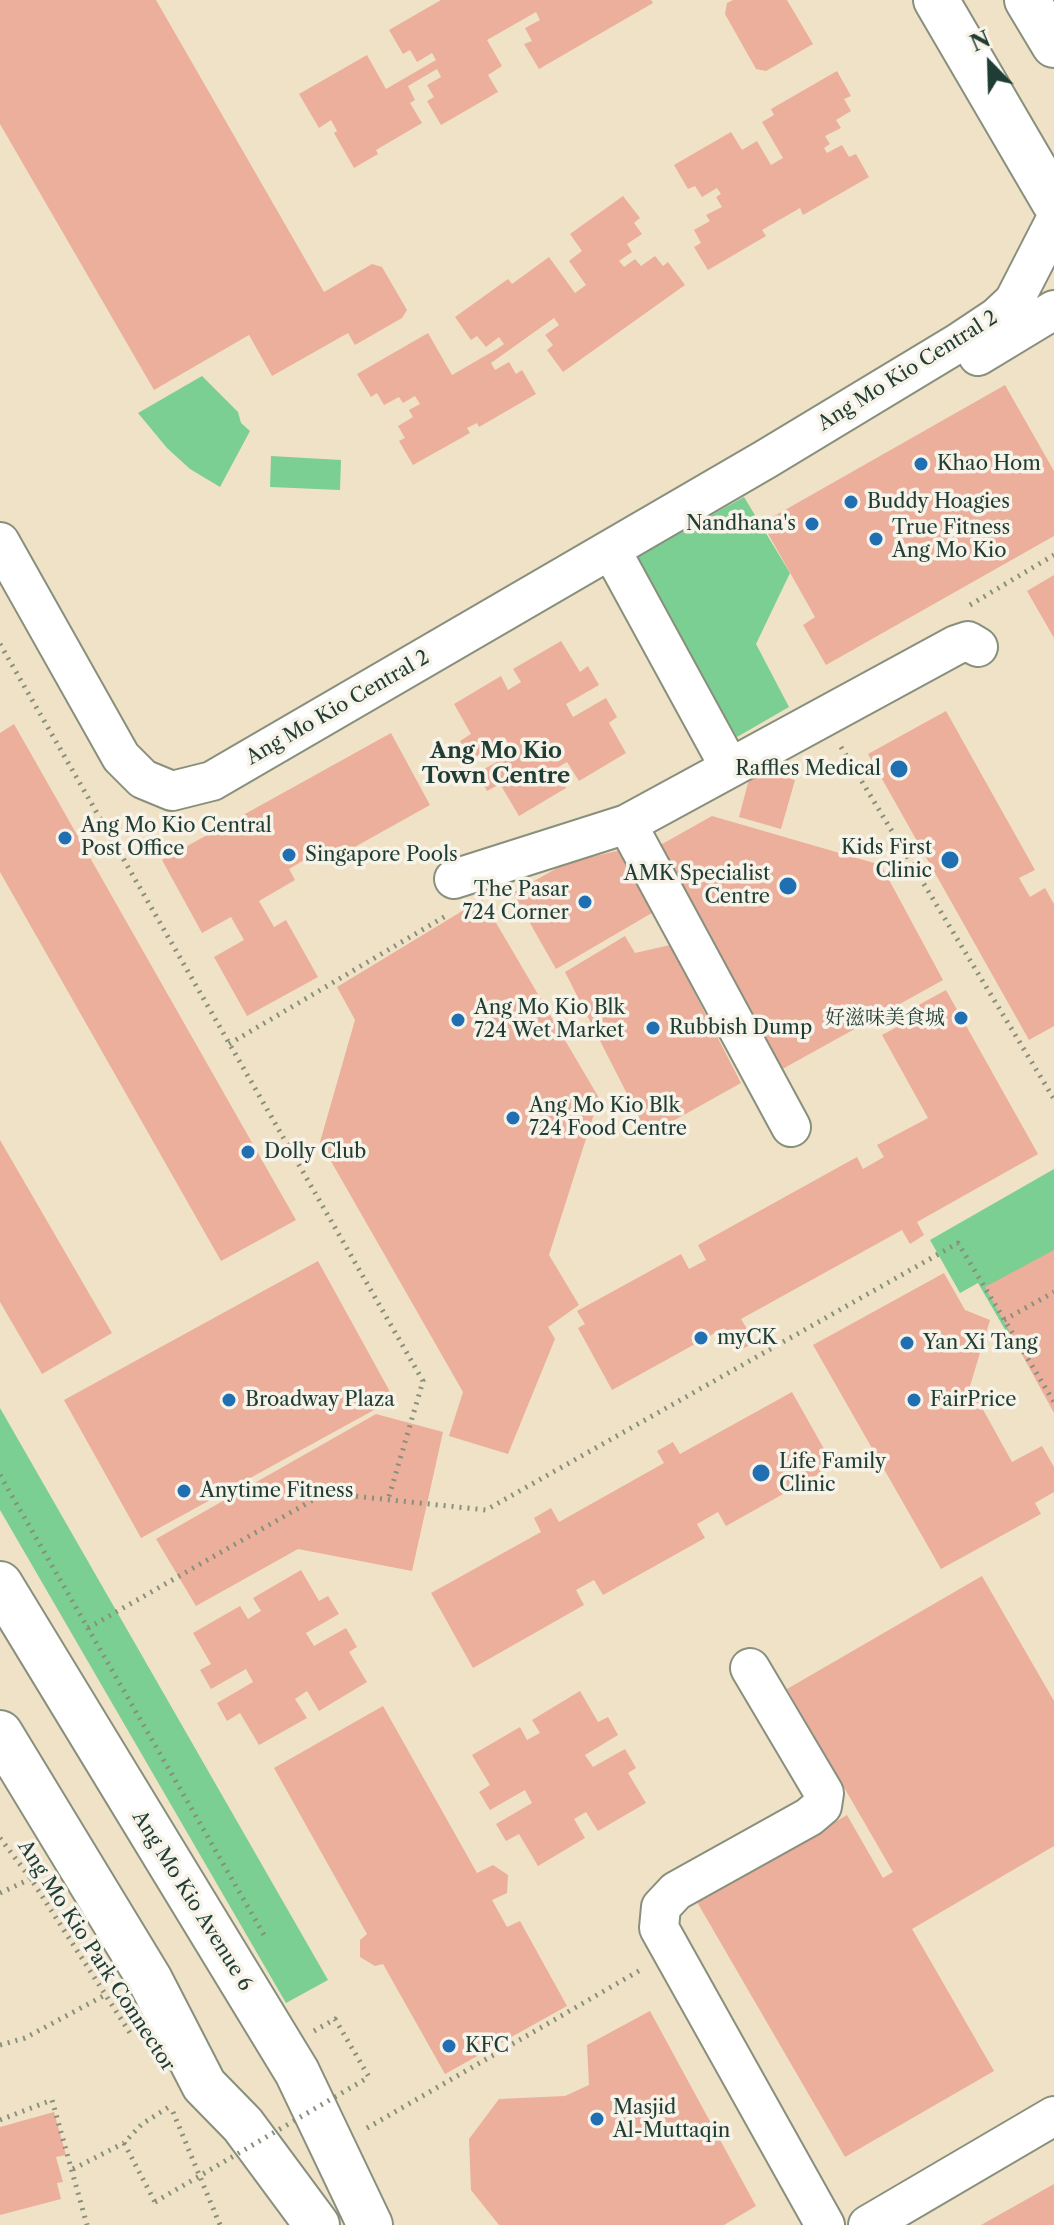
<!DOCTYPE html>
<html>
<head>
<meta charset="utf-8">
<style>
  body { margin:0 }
  #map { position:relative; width:1054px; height:2225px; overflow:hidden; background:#f0e2c6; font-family:"Libre Caslon Text",serif }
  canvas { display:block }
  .north { position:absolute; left:950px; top:24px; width:80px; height:80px; -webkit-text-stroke:6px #f7f3e8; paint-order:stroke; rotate:337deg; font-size:22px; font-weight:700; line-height:32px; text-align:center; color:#1f3d34 }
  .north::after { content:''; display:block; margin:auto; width:28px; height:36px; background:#1f3d34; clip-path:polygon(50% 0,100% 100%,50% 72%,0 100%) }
</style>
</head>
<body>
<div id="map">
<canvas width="1054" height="2225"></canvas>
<div class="north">N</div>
</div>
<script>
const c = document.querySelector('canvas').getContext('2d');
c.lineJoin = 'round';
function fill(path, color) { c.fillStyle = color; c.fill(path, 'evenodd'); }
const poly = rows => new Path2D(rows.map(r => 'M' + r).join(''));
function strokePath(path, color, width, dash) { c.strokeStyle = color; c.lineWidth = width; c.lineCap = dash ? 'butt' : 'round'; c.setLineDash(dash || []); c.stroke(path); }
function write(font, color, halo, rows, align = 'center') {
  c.font = font + ' "Libre Caslon Text","Noto Serif SC",serif'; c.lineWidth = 7; c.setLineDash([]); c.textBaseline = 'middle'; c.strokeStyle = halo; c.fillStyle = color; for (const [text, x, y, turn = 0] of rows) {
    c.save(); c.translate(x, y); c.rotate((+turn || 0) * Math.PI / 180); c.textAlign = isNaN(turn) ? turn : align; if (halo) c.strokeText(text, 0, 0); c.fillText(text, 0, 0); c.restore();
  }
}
const green = poly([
  [202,376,238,412,241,423,250,431,220,487,190,469,167,448,138,413],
  [271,456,341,460,340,490,270,487],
  [744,497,790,573,756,644,789,707,737,737,632,559],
  [1054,1169,1054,1306,1007,1333,978,1283,960,1293,930,1240],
  [0,1408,328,1980,286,2003,0,1510]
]);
const building = poly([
  [0,0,156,0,324,292,372,264,382,267,407,310,402,318,355,345,348,333,272,376,249,335,154,390,0,124],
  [441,0,651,0,653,3,539,69,524,44,532,41,525,28,540,20,536,12,487,40,502,66,488,75,498,92,441,125,427,101,434,97,427,85,441,77,437,69,408,86,415,100,410,103,422,123,376,150,378,154,354,168,334,133,337,131,331,120,319,128,299,94,367,55,386,89,436,60,432,53,417,62,410,50,403,54,389,30],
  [733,0,787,0,813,44,766,71,756,69,725,14,727,3],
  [837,71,851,96,844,99,851,111,836,120,841,128,825,136,830,144,824,148,827,153,842,145,849,157,856,154,869,177,803,215,800,208,762,230,766,236,708,270,694,247,701,243,694,230,710,221,706,215,722,207,716,197,721,194,717,188,702,197,695,186,688,189,674,165,731,132,742,150,757,141,771,165,783,158,762,122,774,115,771,109],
  [623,196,640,218,634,223,642,234,627,244,632,252,619,261,624,267,635,259,641,266,655,256,663,266,668,262,685,285,563,372,547,350,553,345,545,335,559,325,554,318,491,363,495,370,509,362,516,374,522,370,536,394,479,427,477,423,467,428,470,433,413,465,399,441,405,438,398,426,413,417,409,410,420,404,415,396,403,403,399,397,384,405,377,393,371,397,357,374,428,333,452,375,497,349,504,344,499,337,486,347,477,336,471,340,455,317,508,279,512,284,549,257,575,293,586,285,569,261,582,251,570,234],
  [1005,385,1054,471,1054,536,826,665,803,625,815,617,762,523],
  [1054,575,1054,638,1027,591],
  [561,641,580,672,588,666,599,685,566,704,573,717,606,698,617,717,609,723,626,753,579,781,567,762,555,769,566,788,519,816,500,784,487,791,477,773,513,753,506,740,471,760,460,741,471,734,454,704,501,676,508,690,521,682,513,669],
  [946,711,1035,870,1019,878,1030,897,1045,888,1054,904,1054,1026,1029,1040,868,754],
  [14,724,296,1220,221,1261,0,872,0,733],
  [391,733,430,805,335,858,328,846,289,869,295,880,259,901,274,927,286,920,318,977,247,1016,214,957,244,940,231,917,202,933,162,860],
  [752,768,795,780,781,829,739,817],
  [712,816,881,865,943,980,777,1072,655,848],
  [621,850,657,910,556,969,513,893,566,863],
  [482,899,599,1098,549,1255,579,1305,548,1327,555,1339,508,1454,449,1436,463,1392,320,1142,355,1020,337,987],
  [625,936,635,953,670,945,741,1083,648,1135,565,972],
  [946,990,1038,1154,917,1222,924,1235,910,1244,902,1230,741,1319,755,1342,737,1352,724,1328,612,1390,578,1328,585,1324,577,1311,681,1254,689,1269,706,1260,698,1245,857,1157,863,1169,884,1157,877,1145,928,1118,882,1035,897,1027,893,1019],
  [0,1140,112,1333,42,1374,0,1302],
  [1054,1250,1054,1413,985,1287],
  [318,1261,394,1399,141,1538,64,1400],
  [944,1273,965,1310,990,1320,970,1386,1012,1462,1042,1446,1054,1467,1054,1492,1035,1503,1041,1514,941,1569,813,1345],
  [792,1392,828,1456,823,1458,828,1469,726,1526,718,1512,697,1524,705,1538,603,1595,594,1580,576,1590,584,1605,473,1668,431,1593,541,1532,534,1518,551,1508,559,1522,664,1463,657,1451,673,1442,680,1454],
  [376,1414,443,1432,412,1571,298,1549,196,1606,156,1539],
  [301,1570,319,1601,328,1596,339,1614,306,1633,314,1646,346,1628,357,1647,349,1652,367,1682,319,1711,307,1691,295,1699,307,1718,259,1745,240,1713,227,1721,217,1703,253,1682,246,1669,211,1689,200,1670,211,1664,193,1633,240,1606,248,1619,261,1611,253,1598],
  [982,1576,1054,1701,1054,1846,912,1929,994,2071,845,2157,697,1902,847,1815,883,1878,893,1872,787,1689],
  [580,1691,598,1722,608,1717,618,1735,585,1755,593,1767,625,1749,636,1768,628,1773,646,1803,598,1831,586,1812,574,1819,585,1838,538,1866,519,1834,506,1841,496,1824,532,1803,525,1790,490,1810,479,1792,490,1785,472,1755,520,1727,527,1740,540,1733,532,1720],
  [383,1706,477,1873,493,1865,508,1875,507,1893,492,1900,507,1927,520,1921,567,2006,445,2074,383,1964,375,1966,360,1957,360,1940,367,1934,274,1768],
  [650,2011,756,2206,724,2225,499,2225,471,2190,469,2139,499,2099,565,2096,589,2085,587,2045],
  [54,2112,66,2155,56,2157,63,2182,57,2183,61,2199,0,2215,0,2127],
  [1054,2184,1054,2225,981,2225]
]);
const path = poly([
  [970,605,1054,555],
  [0,644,423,1381,388,1500],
  [841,747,1054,1099],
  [229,1044,449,914],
  [1004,1320,1054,1292],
  [0,1475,264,1935],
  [88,1628,325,1493,486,1510,958,1243,1054,1402],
  [0,1838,31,1879,130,2033],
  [0,1893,43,1873],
  [314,2031,335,2019,369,2077],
  [0,2045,25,2038,107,1994],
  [173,2112,220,2225],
  [0,2120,52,2100,87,2225],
  [367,2128,644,1968],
  [124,2143,155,2202],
  [73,2169,124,2143,142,2124,172,2105]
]);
const minor = poly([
  [978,356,1054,310],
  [0,542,121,757,143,779,172,791,212,781,766,459,958,343,997,317,1014,301,1054,223],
  [611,550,730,768],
  [627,824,791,1127],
  [454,879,627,824,956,645,968,641,978,647],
  [750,1668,824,1793,822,1806,809,1817,676,1891,661,1907,659,1928,825,2225],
  [868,2225,1054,2116]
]);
const major = poly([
  [936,0,1054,202],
  [1027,0,1054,45],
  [0,1584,297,2072,370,2225],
  [0,1733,150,1980,204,2085,243,2125,317,2225]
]);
const pathBridge = poly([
  [155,2202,369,2077]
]);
const markers = [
  [921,464,8,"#1f6fb2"],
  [851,502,8,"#1f6fb2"],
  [812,524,8,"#1f6fb2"],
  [876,539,8,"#1f6fb2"],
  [899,769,10,"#1f6fb2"],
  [65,838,8,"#1f6fb2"],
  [289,855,8,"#1f6fb2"],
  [950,860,10,"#1f6fb2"],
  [788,886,10,"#1f6fb2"],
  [585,902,8,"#1f6fb2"],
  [961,1018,8,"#1f6fb2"],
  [458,1020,8,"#1f6fb2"],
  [653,1028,8,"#1f6fb2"],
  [513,1118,8,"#1f6fb2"],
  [248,1152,8,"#1f6fb2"],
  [701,1338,8,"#1f6fb2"],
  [907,1343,8,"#1f6fb2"],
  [229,1400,8,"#1f6fb2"],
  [914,1400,8,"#1f6fb2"],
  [761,1473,10,"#1f6fb2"],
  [184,1491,8,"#1f6fb2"],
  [449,2046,8,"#1f6fb2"],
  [597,2119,8,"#1f6fb2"]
];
const streetNames = [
  ["Ang Mo Kio Central 2",908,371,-32],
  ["Ang Mo Kio Central 2",338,708,-30],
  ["Ang Mo Kio Avenue 6",192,1901,58],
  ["Ang Mo Kio Park Connector",96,1956,57]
];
const poiNames = [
  ["Khao Hom",937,464],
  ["Buddy Hoagies",867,502],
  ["Nandhana's",796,524,"right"],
  ["True Fitness",892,528],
  ["Ang Mo Kio",892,551],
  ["Raffles Medical",881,769,"right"],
  ["Ang Mo Kio Central",81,826],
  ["Post Office",81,849],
  ["Kids First",932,848,"right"],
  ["Clinic",932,871,"right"],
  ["Singapore Pools",305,855],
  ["AMK Specialist",770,874,"right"],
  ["Centre",770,897,"right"],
  ["The Pasar",569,890,"right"],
  ["724 Corner",569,913,"right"],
  ["Ang Mo Kio Blk",474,1008],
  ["724 Wet Market",474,1031],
  ["好滋味美食城",945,1018,"right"],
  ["Rubbish Dump",669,1028],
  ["Ang Mo Kio Blk",529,1106],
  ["724 Food Centre",529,1129],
  ["Dolly Club",264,1152],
  ["myCK",717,1338],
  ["Yan Xi Tang",923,1343],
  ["Broadway Plaza",245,1400],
  ["FairPrice",930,1400],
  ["Life Family",779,1462],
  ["Clinic",779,1485],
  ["Anytime Fitness",200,1491],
  ["KFC",465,2046],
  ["Masjid",613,2108],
  ["Al-Muttaqin",613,2131]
];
const neighbourhoodNames = [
  ["Ang Mo Kio",496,752],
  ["Town Centre",496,777]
];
fill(green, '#7bcf92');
fill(building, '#ebaf9c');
strokePath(minor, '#88907d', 42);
strokePath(major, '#88907d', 48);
strokePath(path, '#88907d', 5, [2, 6]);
strokePath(minor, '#fff', 38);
strokePath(major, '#fff', 44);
strokePath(pathBridge, '#88907d', 5, [2, 6]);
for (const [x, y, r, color] of markers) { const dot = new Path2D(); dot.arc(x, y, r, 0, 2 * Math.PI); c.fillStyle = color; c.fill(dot); strokePath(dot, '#f7f3e8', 3); }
write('20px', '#1f3d34', '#f7f3e8', streetNames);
write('20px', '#1f3d34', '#f7f3e8', poiNames, 'left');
write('bold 22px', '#1f3d34', '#f7f3e8', neighbourhoodNames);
</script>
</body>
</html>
